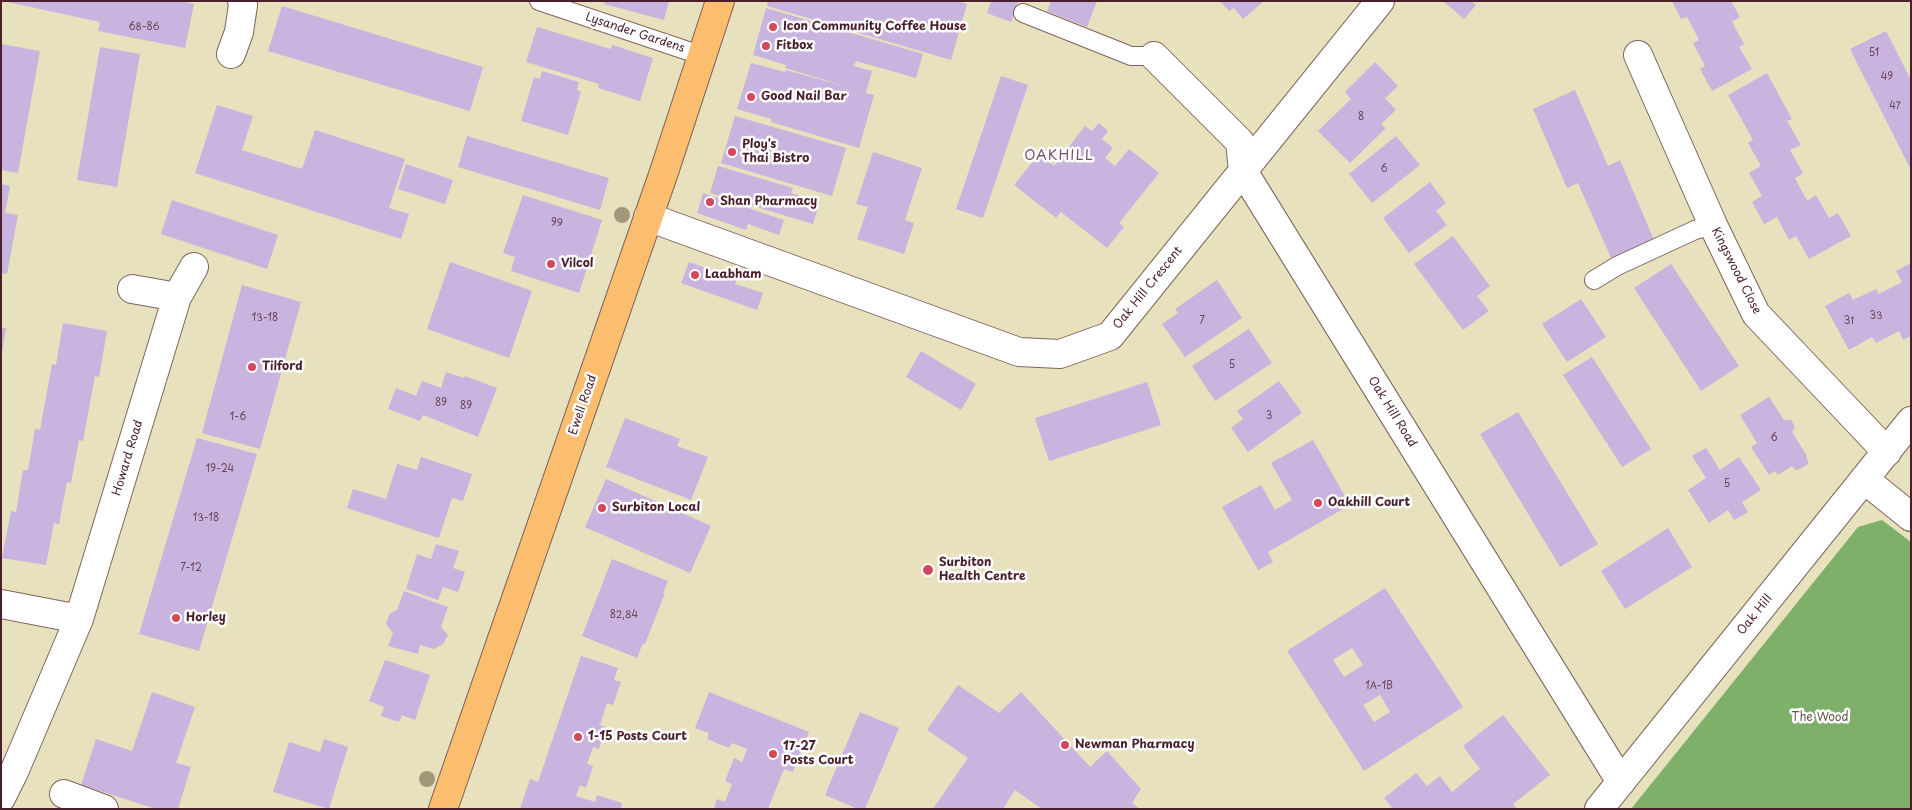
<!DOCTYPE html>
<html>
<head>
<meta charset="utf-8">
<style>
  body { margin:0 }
  #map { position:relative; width:1912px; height:810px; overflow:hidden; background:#e7e1bd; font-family:"Playpen Sans",sans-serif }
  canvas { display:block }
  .frame { position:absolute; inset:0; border:2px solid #4a1f2b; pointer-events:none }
</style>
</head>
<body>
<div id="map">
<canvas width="1912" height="810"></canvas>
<div class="frame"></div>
</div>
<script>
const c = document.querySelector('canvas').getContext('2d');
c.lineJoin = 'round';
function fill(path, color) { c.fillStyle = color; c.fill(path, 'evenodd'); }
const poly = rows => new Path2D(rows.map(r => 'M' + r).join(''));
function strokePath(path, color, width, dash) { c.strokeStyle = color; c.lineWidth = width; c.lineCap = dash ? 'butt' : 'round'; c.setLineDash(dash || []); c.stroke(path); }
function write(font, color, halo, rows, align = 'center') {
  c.font = font + ' "Playpen Sans",sans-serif'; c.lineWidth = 5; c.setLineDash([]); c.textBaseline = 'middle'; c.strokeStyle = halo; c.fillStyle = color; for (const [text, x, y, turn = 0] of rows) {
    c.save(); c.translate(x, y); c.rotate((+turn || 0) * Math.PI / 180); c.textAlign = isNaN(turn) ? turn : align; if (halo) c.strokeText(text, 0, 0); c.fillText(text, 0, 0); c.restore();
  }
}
const forest = poly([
  [1882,520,1911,542,1911,809,1631,809,1858,527]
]);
const building = poly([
  [3,1,181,1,194,4,185,48,98,31,100,22],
  [605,1,669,1,664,20,604,4],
  [768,1,957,1,967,4,951,60,767,6],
  [991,1,1018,1,1011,22,987,13],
  [1051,1,1097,1,1087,27,1047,11],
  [1220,1,1264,1,1243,19,1234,8,1229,11],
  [1443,1,1471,1,1476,5,1464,19],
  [1672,1,1731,1,1740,17,1732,22,1744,44,1739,47,1752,69,1712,91,1700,69,1705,66,1693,43,1699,40,1687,17,1681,19],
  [282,6,483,67,470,111,268,51],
  [766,8,923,54,916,78,856,61,854,66,872,71,866,93,874,95,859,148,771,122,771,119,737,109,751,63,785,72,786,70,855,89,785,68,786,65,753,55],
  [537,27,611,49,612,45,653,58,640,101,598,88,599,84,526,62],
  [1886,31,1911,80,1911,170,1850,49],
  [1,44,40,51,18,173,1,170],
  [100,47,140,54,117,187,77,180],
  [1375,62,1398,86,1385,98,1396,110,1381,124,1386,128,1350,163,1318,131,1351,99,1345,92],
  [542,71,579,82,577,90,581,92,568,135,521,121,534,77,540,79],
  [1767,73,1792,119,1787,121,1801,145,1790,150,1803,173,1795,178,1807,201,1816,195,1829,218,1838,213,1851,236,1809,259,1796,236,1789,240,1777,217,1764,224,1752,202,1762,196,1749,173,1761,166,1748,143,1753,140,1728,95],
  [1001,76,1028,85,983,218,956,209],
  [1575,90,1608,166,1620,160,1654,240,1611,258,1578,183,1567,188,1533,109],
  [217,105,253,116,242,150,302,169,315,130,405,159,389,208,409,214,401,239,195,173],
  [735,116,846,148,832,196,721,163],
  [1099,123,1108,131,1102,139,1113,148,1105,158,1115,166,1129,149,1159,173,1119,223,1124,227,1107,248,1061,212,1056,218,1014,185,1039,154,1054,166,1085,126,1092,131],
  [467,136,609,178,600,210,458,167],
  [1396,136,1420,165,1372,203,1349,174],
  [873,152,922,168,905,220,914,223,904,254,857,239,868,207,856,204],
  [406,164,453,180,445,204,398,189],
  [718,166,793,188,791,193,820,202,813,224,710,193],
  [1430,182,1446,203,1436,211,1447,225,1409,253,1383,218],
  [1,184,10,186,5,213,18,215,7,274,1,273],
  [703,193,784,220,779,235,748,224,746,230,697,213],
  [523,195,602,220,579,293,511,271,515,257,503,253],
  [172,200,278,235,267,269,161,234],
  [1453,236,1490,286,1477,296,1489,311,1463,330,1414,264],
  [450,262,532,291,509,358,427,329],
  [689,262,737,279,735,284,763,293,757,310,681,283],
  [1911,263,1911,336,1903,340,1899,331,1876,343,1872,337,1849,350,1825,306,1849,293,1853,300,1876,289,1879,294,1902,282,1896,271],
  [1671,264,1739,366,1701,391,1634,288],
  [1217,280,1242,318,1185,357,1162,324,1178,313,1175,309],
  [242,285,301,302,260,449,202,433],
  [1581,299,1606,337,1567,362,1542,324],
  [63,323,107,331,99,377,95,376,83,441,79,440,71,483,67,482,59,524,54,523,46,565,2,558,11,511,16,512,23,470,28,470,35,429,40,430,52,364,56,365],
  [1,328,6,328,2,353,1,353],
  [1249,329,1272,363,1215,401,1192,366],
  [921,351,976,384,961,410,906,377],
  [1592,357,1651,449,1622,467,1563,375],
  [446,372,464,378,465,376,497,388,478,437,423,415,420,421,388,409,396,388,416,396,422,381,441,388],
  [1279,381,1302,413,1248,452,1231,428,1243,419,1237,411],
  [1147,382,1161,425,1049,461,1035,418],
  [1769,397,1784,420,1791,420,1795,427,1792,432,1807,456,1806,457,1808,461,1808,464,1798,470,1795,470,1792,466,1778,475,1775,471,1769,475,1751,447,1757,443,1740,415],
  [1518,412,1598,544,1560,567,1480,434],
  [625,418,680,439,677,446,708,457,691,500,606,467],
  [197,438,257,454,199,651,139,634],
  [1313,440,1350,505,1268,552,1273,562,1258,570,1222,507,1261,485,1275,510,1292,500,1271,463],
  [1706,448,1720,470,1739,457,1761,490,1742,502,1748,512,1734,520,1728,510,1709,523,1688,490,1706,478,1692,456],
  [421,457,472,474,463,501,452,498,439,538,347,508,353,489,386,499,397,464,417,470],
  [606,479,711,526,690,573,585,527],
  [1668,528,1692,567,1625,609,1601,571],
  [436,544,459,551,453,568,465,572,458,592,443,587,438,600,406,589,417,554,431,559],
  [612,559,668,581,663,593,665,593,645,644,643,643,637,658,582,636],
  [1385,588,1463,707,1364,771,1287,651],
  [1352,648,1363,665,1344,677,1333,660],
  [1380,695,1390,712,1374,722,1363,705],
  [404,591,448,607,441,627,448,635,443,644,434,649,420,645,418,654,388,646,393,633,386,624,390,613,397,610],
  [581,656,618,668,614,680,621,682,613,705,607,703,600,725,606,727,599,749,593,747,587,764,593,766,586,788,580,785,576,796,595,802,597,795,622,803,621,809,520,809,530,779,538,782],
  [385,660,430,675,415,720,402,715,399,722,381,716,384,707,369,701],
  [958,685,999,713,1021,692,1090,767,1107,751,1141,789,1132,803,1140,809,1042,809,1015,790,1003,809,933,809,968,758,927,730],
  [152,692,195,707,176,763,191,767,178,809,156,809,81,785,96,739,132,751],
  [709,692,809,732,793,772,784,769,768,809,714,809,717,799,725,802,732,784,725,781,734,758,742,762,747,749,732,743,729,748,707,739,709,733,695,728],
  [860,712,899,728,865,809,858,809,825,795],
  [1503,715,1550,775,1513,804,1516,808,1515,809,1393,809,1384,798,1416,773,1427,786,1440,776,1452,792,1480,769,1463,746],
  [324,739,348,747,329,809,273,792,289,742,320,752]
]);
const service = poly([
  [539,1,703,56],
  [1023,13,1131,56,1154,56],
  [1594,280,1617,266,1695,230,1713,225]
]);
const minor = poly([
  [231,54,239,32,243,5,242,1],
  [1638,55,1713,225,1756,314,1887,452],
  [1154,56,1240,142,1243,171,1621,782],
  [648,217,1019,352,1060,354,1110,336,1380,1],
  [132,289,177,297],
  [1864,479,1911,517],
  [1,604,79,619],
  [64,794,104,809],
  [1,798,14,772,79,619,177,297,194,267],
  [1599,809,1911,421]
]);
const primary = poly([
  [443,809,664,172,720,1]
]);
const trees = [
  [622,215],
  [427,779]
];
const markers = [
  [773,27,5,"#d1495b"],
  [766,46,5,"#d1495b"],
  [751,97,5,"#d1495b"],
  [732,152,5,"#d1495b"],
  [710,202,5,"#d1495b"],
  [551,264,5,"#d1495b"],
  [695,275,5,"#d1495b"],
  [252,367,5,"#d1495b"],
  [1318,503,5,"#d1495b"],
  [602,508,5,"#d1495b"],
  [928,570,6,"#d1495b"],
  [176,618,5,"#d1495b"],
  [578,737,5,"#d1495b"],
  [1065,745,5,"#d1495b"],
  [773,754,5,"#d1495b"]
];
const numberNames = [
  ["68-86",144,27],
  ["51",1874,53],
  ["49",1887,77],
  ["47",1895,106],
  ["8",1361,117],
  ["6",1384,169],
  ["99",557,223],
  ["33",1876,316],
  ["13-18",265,318],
  ["7",1202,321],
  ["31",1849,321],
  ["5",1232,365],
  ["89",441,403],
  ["89",466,406],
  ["3",1269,416],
  ["1-6",238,417],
  ["6",1774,438],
  ["19-24",220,469],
  ["5",1727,484],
  ["13-18",206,518],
  ["7-12",191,568],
  ["82,84",624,615],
  ["1A-1B",1379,686]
];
const poiNames = [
  ["Icon Community Coffee House",783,27],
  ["Fitbox",776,46],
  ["Good Nail Bar",761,97],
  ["Ploy's",742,145],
  ["Thai Bistro",742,159],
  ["Shan Pharmacy",720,202],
  ["Vilcol",561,264],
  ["Laabham",705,275],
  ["Tilford",262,367],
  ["Oakhill Court",1328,503],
  ["Surbiton Local",612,508],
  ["Surbiton",939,563],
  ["Health Centre",939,577],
  ["Horley",186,618],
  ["1-15 Posts Court",588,737],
  ["Newman Pharmacy",1075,745],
  ["17-27",783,747],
  ["Posts Court",783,761]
];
const streetNames = [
  ["Lysander Gardens",635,33,18],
  ["Kingswood Close",1736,271,63],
  ["Oak Hill Crescent",1148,288,-51],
  ["Ewell Road",583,405,-71],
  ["Oak Hill Road",1392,412,58],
  ["Howard Road",128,458,-73],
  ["Oak Hill",1755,615,-51]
];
const parkNames = [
  ["The Wood",1820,718]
];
const neighbourhoodNames = [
  ["OAKHILL",1059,156]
];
fill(forest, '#7eb06a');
fill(building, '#c8b4df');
strokePath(service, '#81635e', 20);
strokePath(minor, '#81635e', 30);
strokePath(primary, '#81635e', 30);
strokePath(service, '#fff', 18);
strokePath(minor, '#fff', 28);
strokePath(primary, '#fbbe6e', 28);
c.fillStyle = '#a1987c';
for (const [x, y] of trees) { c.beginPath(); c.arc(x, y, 8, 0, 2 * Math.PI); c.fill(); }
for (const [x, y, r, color] of markers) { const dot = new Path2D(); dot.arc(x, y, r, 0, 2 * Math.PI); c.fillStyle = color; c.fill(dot); strokePath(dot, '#fff', 2); }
write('10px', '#6a4458', null, numberNames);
write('bold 12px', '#4a1f2b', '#fff', poiNames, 'left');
write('12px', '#4a1f2b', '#fff', streetNames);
write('12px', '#675c47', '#fff', parkNames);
c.letterSpacing = '1px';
write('14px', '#76536a', '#fff', neighbourhoodNames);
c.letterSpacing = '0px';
</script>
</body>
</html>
